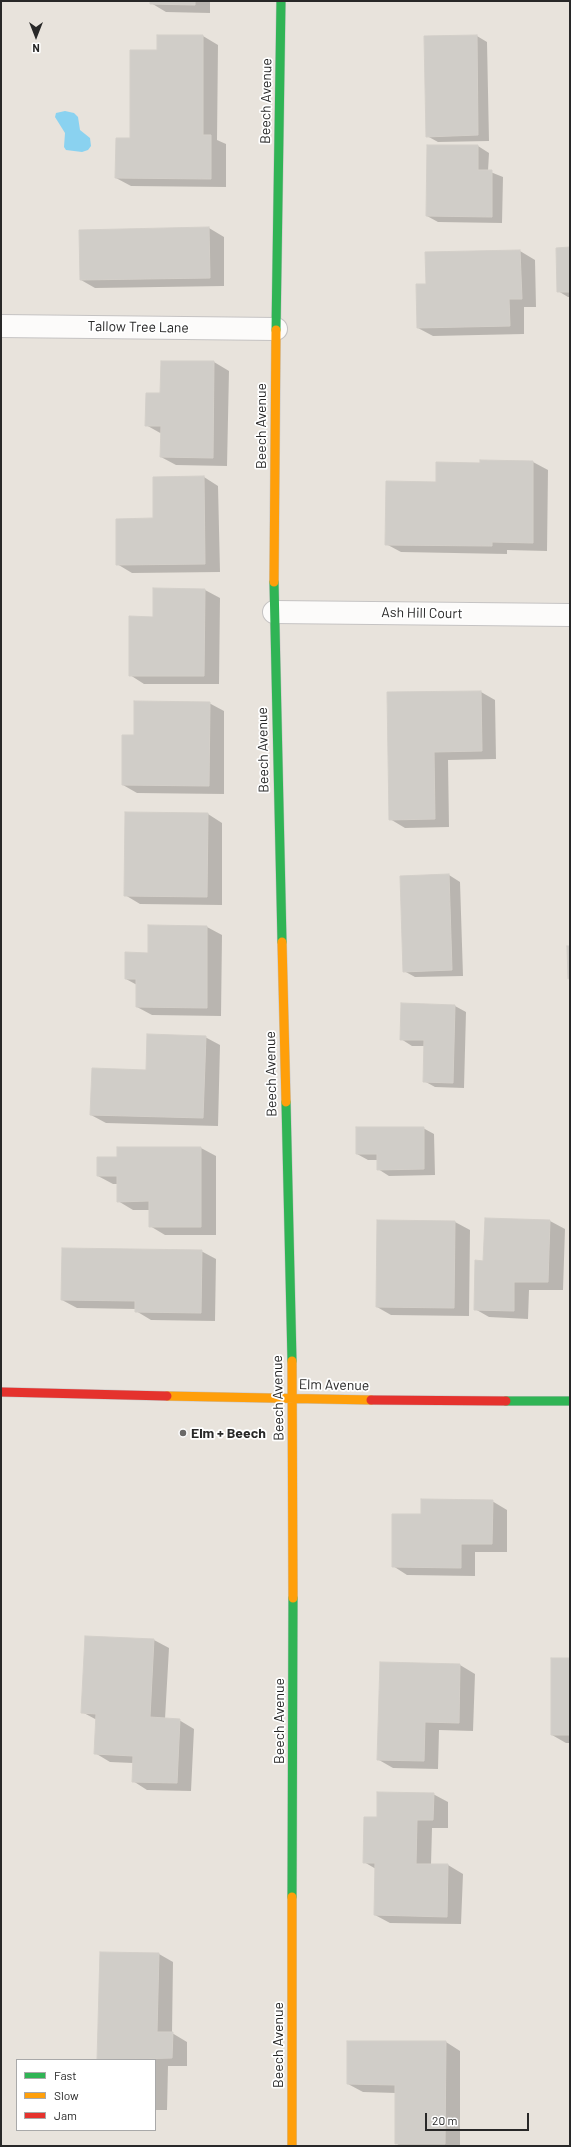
<!DOCTYPE html>
<html>
<head>
<meta charset="utf-8">
<style>
  body { margin:0 }
  #map { position:relative; width:571px; height:2147px; overflow:hidden; background:#e8e3dc; font-family:Barlow,sans-serif }
  canvas { display:block }
  .frame { position:absolute; inset:0; border:2px solid #282828; pointer-events:none }
  .legend { position:absolute; left:16px; top:2059px; width:140px; height:72px; box-sizing:border-box; background:#fff; border:1px solid #a9a9a9; margin:0; padding:5px 7px; list-style:none; font-size:12px; color:#282828 }
  .legend li { display:flex; align-items:center; gap:8px; height:20px }
  .legend b { width:20px; border:1px solid #a9a9a9 }
  .north { position:absolute; left:16px; top:16px; width:40px; height:40px; -webkit-text-stroke:3px #fff; paint-order:stroke; rotate:180deg; font-size:11px; font-weight:700; line-height:16px; text-align:center; color:#282828 }
  .north::after { content:''; display:block; margin:auto; width:14px; height:18px; background:#282828; clip-path:polygon(50% 0,100% 100%,50% 72%,0 100%) }
  .scale { position:absolute; left:425px; top:2113px; width:104px; height:18px; box-sizing:border-box; border:2px solid #282828; border-top:0; padding-left:5px; font-size:12px; line-height:14px; white-space:nowrap; color:#282828; -webkit-text-stroke:3px #fff; paint-order:stroke }
</style>
</head>
<body>
<div id="map">
<canvas width="571" height="2147"></canvas>
<div class="frame"></div>
<ul class="legend">
<li><b style="height:5px;background:#30b455"></b>Fast</li>
<li><b style="height:5px;background:#ff9f0a"></b>Slow</li>
<li><b style="height:5px;background:#e5322d"></b>Jam</li>
</ul>
<div class="north">N</div>
<div class="scale">20 m</div>
</div>
<script>
const c = document.querySelector('canvas').getContext('2d');
c.lineJoin = 'round';
function fill(path, color) { c.fillStyle = color; c.fill(path, 'evenodd'); }
const poly = rows => new Path2D(rows.map(r => 'M' + r).join(''));
function strokePath(path, color, width, dash) { c.strokeStyle = color; c.lineWidth = width; c.lineCap = dash ? 'butt' : 'round'; c.setLineDash(dash || []); c.stroke(path); }
function write(font, color, halo, rows, align = 'center') {
  c.font = font + ' Barlow,sans-serif'; c.lineWidth = 3.5; c.setLineDash([]); c.textBaseline = 'middle'; c.strokeStyle = halo; c.fillStyle = color; for (const [text, x, y, turn = 0] of rows) {
    c.save(); c.translate(x, y); c.rotate((+turn || 0) * Math.PI / 180); c.textAlign = isNaN(turn) ? turn : align; if (halo) c.strokeText(text, 0, 0); c.fillText(text, 0, 0); c.restore();
  }
}
const water = poly([
  [65,111,74,113,78,117,80,130,90,138,91,146,88,150,82,152,66,150,64,147,65,133,55,117,56,113]
]);
const shadow = poly([
  [151,1,210,1,210,13,166,12,151,3],
  [158,36,203,36,218,45,217,140,226,144,226,187,131,186,116,178,131,139,158,51],
  [477,36,487,42,489,141,438,142,427,136],
  [478,146,489,153,488,171,503,177,502,223,438,222,427,216],
  [209,228,224,237,224,286,95,288,81,280],
  [570,248,570,297,568,297,558,291],
  [520,251,535,260,536,307,524,307,524,334,433,336,418,328,427,285,426,253],
  [214,362,229,371,227,466,176,465,161,457,162,434,146,425,161,394],
  [481,461,533,462,548,470,547,551,507,550,507,554,401,552,386,544,437,483,481,464],
  [204,477,218,486,220,572,132,573,117,564],
  [205,590,220,598,219,684,144,684,130,675,154,618],
  [388,692,481,692,495,700,496,759,448,760,449,827,405,828,390,819],
  [209,703,224,711,224,794,137,793,123,785,135,736],
  [208,814,222,823,222,905,140,904,125,895],
  [449,875,460,882,463,976,415,977,404,971],
  [149,926,207,927,222,935,221,1016,152,1015,137,1007,137,985,126,979,149,954],
  [402,1004,455,1006,466,1012,464,1088,435,1087,424,1081,425,1046,412,1046,401,1039],
  [205,1037,220,1045,218,1126,106,1123,91,1115,147,1071],
  [423,1128,434,1134,435,1175,389,1176,378,1169,378,1160,368,1160,357,1154],
  [201,1148,216,1156,216,1235,165,1235,150,1226,150,1210,133,1210,118,1201,118,1184,113,1184,98,1176,118,1158],
  [485,1219,550,1221,565,1229,563,1290,529,1290,528,1319,489,1317,475,1309,484,1262],
  [455,1222,470,1230,469,1316,391,1315,377,1307],
  [201,1251,216,1259,215,1321,151,1320,136,1311,136,1309,77,1308,62,1300],
  [492,1501,507,1510,507,1552,475,1552,475,1576,407,1575,393,1566,422,1515],
  [86,1637,154,1640,169,1648,165,1719,179,1720,194,1729,191,1791,147,1790,133,1781,133,1763,110,1762,95,1753,97,1720,82,1712],
  [570,1659,570,1743,566,1743,552,1735],
  [460,1665,475,1674,473,1731,439,1730,438,1769,393,1768,379,1760],
  [433,1794,448,1802,448,1828,432,1828,431,1865,448,1865,463,1874,461,1924,390,1923,375,1915,376,1869,364,1862,378,1818],
  [100,1953,159,1954,173,1962,172,2033,187,2042,187,2066,168,2066,167,2110,155,2110,155,2060,98,2060],
  [446,2042,460,2051,460,2146,400,2146,396,2143,396,2093,363,2092,348,2084]
]);
const building = poly([
  [150,1,195,1,195,5,150,4,150,1],
  [157,35,203,35,203,135,211,135,211,179,115,178,116,138,130,138,130,50,157,50,157,35],
  [477,35,478,135,426,137,424,36,477,35],
  [427,145,478,145,478,170,492,170,492,217,426,216,427,145],
  [209,227,210,278,80,280,79,230,209,227],
  [570,247,570,292,557,292,556,248,570,247],
  [520,250,522,299,509,299,510,326,417,328,416,284,426,284,425,252,520,250],
  [161,361,214,361,213,458,160,457,161,426,145,426,146,393,160,393,161,361],
  [480,460,533,461,533,543,492,542,492,546,385,545,386,481,436,482,436,462,480,463,480,460],
  [204,476,205,564,116,565,116,519,153,518,153,477,204,476],
  [153,588,205,589,204,676,129,676,129,616,153,617,153,588],
  [481,691,482,751,434,752,435,819,389,820,387,692,481,691],
  [134,701,210,702,209,786,122,785,122,735,134,735,134,701],
  [125,812,208,813,207,897,124,896,125,812],
  [449,874,452,970,403,972,400,876,449,874],
  [148,925,207,926,207,1008,136,1007,136,979,125,979,125,952,148,953,148,925],
  [567,946,570,946,570,978,568,979,567,946],
  [401,1003,455,1005,453,1083,423,1082,424,1040,400,1040,401,1003],
  [147,1034,206,1036,203,1118,90,1115,92,1068,146,1070,147,1034],
  [356,1127,424,1127,424,1169,377,1170,377,1154,356,1154,356,1127],
  [117,1147,201,1147,201,1227,149,1227,149,1201,117,1202,117,1176,97,1176,97,1157,117,1157,117,1147],
  [485,1218,550,1220,548,1282,514,1282,514,1311,474,1310,475,1260,483,1261,485,1218],
  [377,1220,455,1221,454,1308,376,1307,377,1220],
  [62,1248,202,1250,201,1313,135,1312,135,1301,61,1300,62,1248],
  [421,1499,493,1500,492,1544,461,1544,461,1568,392,1567,392,1514,421,1514,421,1499],
  [85,1636,154,1639,150,1717,180,1719,177,1783,132,1782,133,1756,94,1754,96,1714,81,1713,85,1636],
  [551,1658,570,1658,570,1735,551,1735,551,1658],
  [380,1662,460,1664,459,1723,425,1722,424,1761,377,1760,380,1662],
  [377,1792,434,1793,433,1820,417,1820,416,1864,448,1864,447,1917,374,1915,375,1863,363,1863,364,1817,377,1817,377,1792],
  [100,1952,159,1953,157,2032,173,2032,172,2058,97,2060,100,1952],
  [347,2041,446,2041,445,2144,395,2144,395,2085,347,2084,347,2041]
]);
const street = poly([
  [1,326,276,329],
  [274,612,570,615]
]);
const fast = poly([
  [276,330,281,1],
  [274,582,282,942],
  [286,1102,292,1361],
  [506,1401,570,1401],
  [292,1897,293,1598]
]);
const slow = poly([
  [274,582,276,330],
  [282,942,286,1102],
  [292,1361,293,1598],
  [167,1396,371,1400],
  [292,2146,292,1897]
]);
const jam = poly([
  [1,1392,167,1396],
  [371,1400,506,1401]
]);
const markers = [
  [183,1433,4,"#6b6967"]
];
const streetNames = [
  ["Beech Avenue",266,101,-89],
  ["Tallow Tree Lane",138,327,1],
  ["Beech Avenue",261,426,-90],
  ["Ash Hill Court",422,613,1],
  ["Beech Avenue",263,750,-91],
  ["Beech Avenue",271,1074,-91],
  ["Elm Avenue",334,1385,1],
  ["Beech Avenue",278,1398,-91],
  ["Beech Avenue",279,1721,-90],
  ["Beech Avenue",278,2045,-90]
];
const poiNames = [
  ["Elm + Beech",191,1433]
];
fill(water, '#8ad2f0');
fill(shadow, '#0003');
fill(building, '#d0cdc8');
strokePath(building, '#d3cfc9', 1);
strokePath(street, '#c5c3c3', 24);
strokePath(fast, '#c5c3c3', 10);
strokePath(slow, '#c5c3c3', 10);
strokePath(jam, '#c5c3c3', 10);
strokePath(street, '#fcfbfa', 22);
strokePath(fast, '#30b455', 9);
strokePath(slow, '#ff9f0a', 9);
strokePath(jam, '#e5322d', 9);
for (const [x, y, r, color] of markers) { const dot = new Path2D(); dot.arc(x, y, r, 0, 2 * Math.PI); c.fillStyle = color; c.fill(dot); strokePath(dot, '#fff', 1.5); }
write('14px', '#282828', '#fff', streetNames);
write('bold 14px', '#282828', '#fff', poiNames, 'left');
</script>
</body>
</html>
